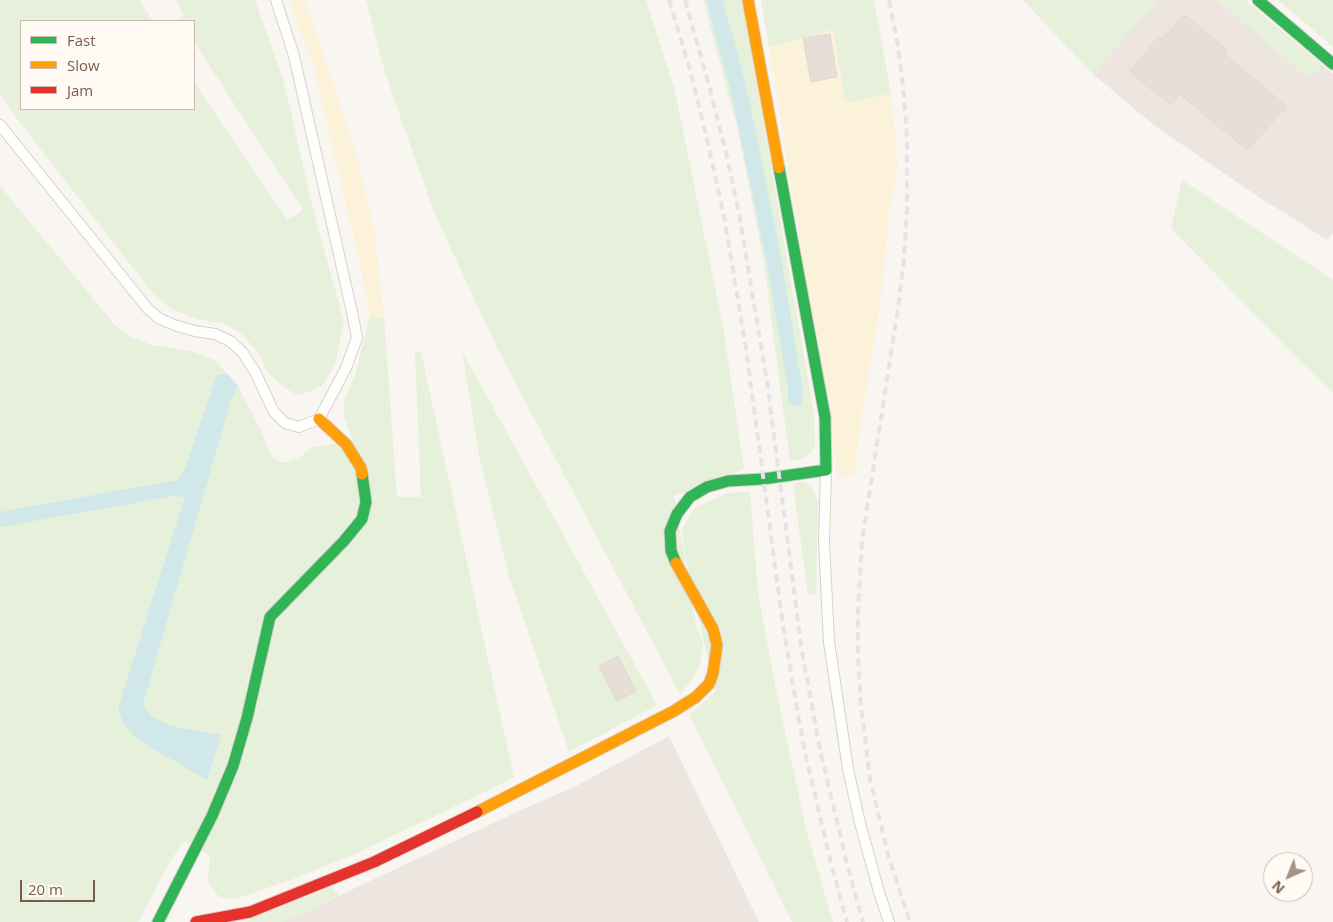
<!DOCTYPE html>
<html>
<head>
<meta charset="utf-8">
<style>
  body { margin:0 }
  #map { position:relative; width:1333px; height:922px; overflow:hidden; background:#f9f5f0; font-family:"Open Sans",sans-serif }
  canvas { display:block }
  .legend { position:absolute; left:20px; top:20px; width:175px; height:90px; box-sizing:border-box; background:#fffaf3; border:1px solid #cabbb1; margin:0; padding:6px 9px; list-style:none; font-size:15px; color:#7a5c4d }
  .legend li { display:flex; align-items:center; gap:10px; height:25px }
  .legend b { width:25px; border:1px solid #cabbb1 }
  .north { position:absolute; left:1263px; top:852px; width:50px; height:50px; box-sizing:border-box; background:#fffaf3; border:1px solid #cabbb1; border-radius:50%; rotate:224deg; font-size:14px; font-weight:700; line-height:20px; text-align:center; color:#7a5c4d }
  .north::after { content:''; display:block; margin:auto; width:18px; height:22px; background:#a69286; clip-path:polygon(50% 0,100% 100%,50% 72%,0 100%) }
  .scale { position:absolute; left:20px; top:880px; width:75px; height:22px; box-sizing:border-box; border:2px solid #7a5c4d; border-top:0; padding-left:6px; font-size:15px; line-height:18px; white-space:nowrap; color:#7a5c4d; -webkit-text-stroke:4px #fffaf3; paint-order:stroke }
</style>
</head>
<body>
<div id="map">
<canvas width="1333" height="922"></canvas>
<ul class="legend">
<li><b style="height:6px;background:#30b455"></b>Fast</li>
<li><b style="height:6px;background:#ff9f0a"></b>Slow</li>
<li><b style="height:6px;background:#e5322d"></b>Jam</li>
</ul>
<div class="north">N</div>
<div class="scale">20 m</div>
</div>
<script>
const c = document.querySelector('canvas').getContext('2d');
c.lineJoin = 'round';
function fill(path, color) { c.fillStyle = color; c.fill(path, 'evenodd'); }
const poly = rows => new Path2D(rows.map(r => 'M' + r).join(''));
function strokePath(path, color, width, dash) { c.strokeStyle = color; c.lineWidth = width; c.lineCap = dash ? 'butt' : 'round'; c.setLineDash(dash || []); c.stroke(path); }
const industrial = poly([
  [1055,0,1245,0,1333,74,1333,233,1327,240,1290,216,1266,202,1155,126,1093,74,1040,18],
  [669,736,759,922,283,922,519,811,578,785]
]);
const green = poly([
  [0,0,139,0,153,21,21,21,21,109,194,109,194,82,287,220,303,210,194,42,194,21,180,21,179,20,184,15,176,0,255,0,284,82,314,213,344,322,335,364,322,386,309,392,297,395,285,388,267,371,258,353,243,335,225,324,197,319,173,310,154,295,18,120,0,95],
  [366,0,646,0,675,91,724,333,744,469,674,496,696,624,703,643,700,663,693,679,680,694,498,350,434,212,385,73],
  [703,0,742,0,814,414,815,445,811,453,804,458,790,461,764,263,738,131],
  [761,0,874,0,891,94,845,103,833,30,769,47],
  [1023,0,1158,0,1093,74],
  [1217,0,1245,0,1322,65,1309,79],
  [1278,0,1333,0,1333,47],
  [1182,180,1333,280,1333,393,1290,351,1171,228],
  [0,186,114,324,131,337,152,345,191,351,215,360,238,386,265,439,272,457,284,463,298,459,312,447,328,445,353,440,344,416,344,400,355,375,370,316,384,318,397,497,421,497,415,352,421,352,514,778,355,854,296,878,235,899,219,897,208,882,210,855,183,841,168,865,138,922,0,922],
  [462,351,657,705,569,752,510,579,480,461],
  [804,482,811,487,818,502,816,594,808,595,793,483],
  [750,492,758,592,775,685,806,829,833,922,792,922,689,715,715,692,684,551,682,529,694,508,727,493],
  [332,887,339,895,283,922,243,922]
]);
const sand = poly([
  [289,0,304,0,319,39,360,167,375,236,384,318,370,316,358,253,313,65],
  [833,30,845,103,891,94,898,165,889,211,883,280,876,330,859,433,855,476,837,476,769,47]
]);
const water = poly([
  [706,0,723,0,747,90,780,251,803,393,801,406,793,406,788,401,788,389,765,254,731,92],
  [228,374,238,386,231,400,143,704,151,716,171,726,221,735,207,780,150,747,136,738,124,725,118,708,185,497,174,496,0,527,0,512,178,480,185,469,217,375]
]);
const building = poly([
  [1184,16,1186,16,1227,50,1227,52,1224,55,1227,56,1285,105,1286,107,1247,150,1180,94,1171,105,1131,73,1130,70,1157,39,1160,38,1163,42,1164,41,1162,39,1184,16],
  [830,34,837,77,811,82,803,38,830,34],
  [618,656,636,691,617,701,599,666,618,656]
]);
const lane = poly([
  [0,125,148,309,160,319,177,326,195,331,215,334,230,341,243,353,255,372,274,412,285,423,299,427,319,419,346,368,357,338,352,312,294,56,276,0],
  [826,471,824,542,829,642,848,769,860,823,879,892,889,922]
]);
const fast = poly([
  [1258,0,1333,64],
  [676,563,671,551,670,531,677,514,690,497,707,487,728,481,763,479,826,470,825,417,779,168],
  [158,922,212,816,233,766,247,718,270,617,344,541,362,519,366,502,362,474]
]);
const slow = poly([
  [748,0,779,168],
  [319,419,346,444,361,468,362,474],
  [477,812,674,711,696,697,709,684,713,673,717,645,713,629,676,563]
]);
const jam = poly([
  [196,922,250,912,374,862,477,812]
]);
const rail = poly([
  [669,0,688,63,703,122,724,216,746,349,782,618,799,721,806,757,832,867,847,922],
  [685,0,710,89,727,157,740,219,767,382,802,652,821,754,847,864,863,922],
  [889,0,898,46,904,94,907,139,907,210,904,258,898,308,862,541,858,611,858,658,861,706,870,779,888,855,910,922]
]);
fill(industrial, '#ede5e0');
fill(green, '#e7f0db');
fill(sand, '#fbf2d9');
fill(water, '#d0e8ea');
fill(building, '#e6ded7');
strokePath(building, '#e2d8d2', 1);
strokePath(lane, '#d7d1cb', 12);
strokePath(fast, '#d9d2cb', 13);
strokePath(slow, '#d9d2cb', 13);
strokePath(jam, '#d9d2cb', 13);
strokePath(lane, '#fefefd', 10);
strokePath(fast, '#30b455', 11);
strokePath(slow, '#ff9f0a', 11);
strokePath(jam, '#e5322d', 11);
strokePath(rail, '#e6e3e7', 4, [8, 5]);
</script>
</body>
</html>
